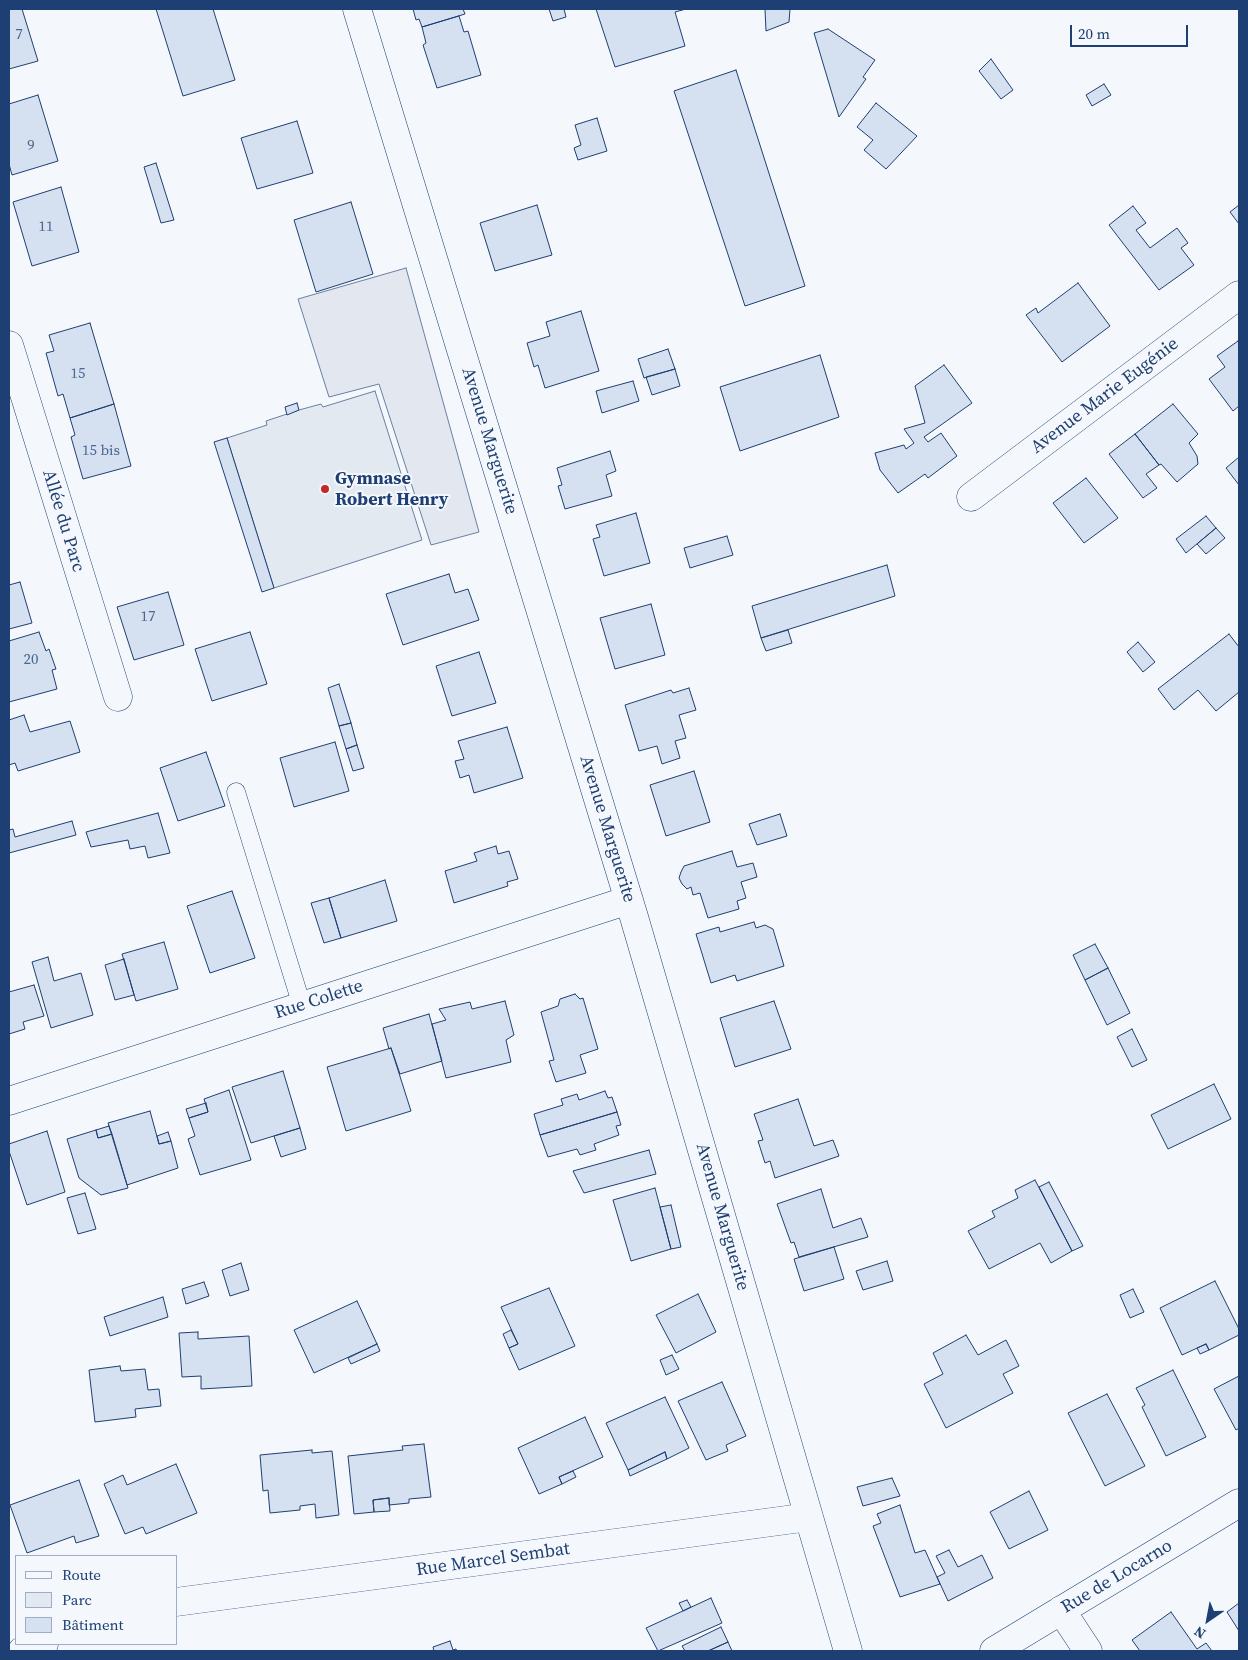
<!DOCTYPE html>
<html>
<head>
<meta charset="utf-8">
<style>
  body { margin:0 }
  #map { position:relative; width:1248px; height:1660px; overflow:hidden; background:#f4f7fb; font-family:"Source Serif 4",serif }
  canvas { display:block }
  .frame { position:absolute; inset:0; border:10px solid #1d3f73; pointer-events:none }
  .legend { position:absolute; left:15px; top:1555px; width:162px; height:90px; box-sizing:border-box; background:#f4f7fb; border:1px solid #9eadc5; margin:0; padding:6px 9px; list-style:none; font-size:15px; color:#1d3f73 }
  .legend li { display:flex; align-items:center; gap:10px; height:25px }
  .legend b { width:25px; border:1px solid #9eadc5 }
  .north { position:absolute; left:1183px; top:1595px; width:50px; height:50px; -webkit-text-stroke:4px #f4f7fb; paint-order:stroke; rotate:213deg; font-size:14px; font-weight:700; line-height:20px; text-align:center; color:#1d3f73 }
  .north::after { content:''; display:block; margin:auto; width:18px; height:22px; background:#1d3f73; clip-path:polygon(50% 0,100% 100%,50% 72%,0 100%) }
  .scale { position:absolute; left:1070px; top:25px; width:118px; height:22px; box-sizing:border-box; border:2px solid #1d3f73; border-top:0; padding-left:6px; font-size:15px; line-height:18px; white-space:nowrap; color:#1d3f73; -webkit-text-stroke:4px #f4f7fb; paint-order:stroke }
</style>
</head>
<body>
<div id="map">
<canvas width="1248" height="1660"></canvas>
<div class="frame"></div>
<ul class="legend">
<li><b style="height:6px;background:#f4f7fb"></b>Route</li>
<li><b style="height:14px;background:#e3e9f0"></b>Parc</li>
<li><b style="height:14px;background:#d5e0f0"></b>Bâtiment</li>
</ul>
<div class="north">N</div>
<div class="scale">20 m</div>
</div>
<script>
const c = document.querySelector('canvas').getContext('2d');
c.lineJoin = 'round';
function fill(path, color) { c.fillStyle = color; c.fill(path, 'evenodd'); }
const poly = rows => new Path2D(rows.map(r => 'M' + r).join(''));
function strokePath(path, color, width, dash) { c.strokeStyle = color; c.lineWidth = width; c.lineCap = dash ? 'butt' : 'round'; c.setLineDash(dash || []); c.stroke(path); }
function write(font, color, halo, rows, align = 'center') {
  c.font = font + ' "Source Serif 4",serif'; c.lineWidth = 4; c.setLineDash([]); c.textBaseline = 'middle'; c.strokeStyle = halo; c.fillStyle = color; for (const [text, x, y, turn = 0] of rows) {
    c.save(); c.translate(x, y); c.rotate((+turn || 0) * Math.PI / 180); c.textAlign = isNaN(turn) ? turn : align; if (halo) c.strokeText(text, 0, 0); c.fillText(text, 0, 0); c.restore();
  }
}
const green = poly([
  [375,391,422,540,274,588,227,438,267,425,266,421,299,410,321,404,323,407,375,391]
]);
const parking = poly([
  [406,268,479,532,431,545,379,384,329,397,298,299,406,268]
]);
const building = poly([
  [9,9,22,9,38,61,9,69,9,9],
  [156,9,213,9,235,80,183,96,156,9],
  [413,9,463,9,465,14,422,27,419,19,416,20,413,9],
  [549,9,564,9,566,17,553,21,549,9],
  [596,9,686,9,675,12,685,46,615,67,596,9],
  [765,9,790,9,789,22,766,31,765,9],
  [459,16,464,32,468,31,481,75,437,88,423,45,426,43,422,27,459,16],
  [828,29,875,60,863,77,866,79,839,117,814,33,828,29],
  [991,59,1013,90,1001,99,979,71,991,59],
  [736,70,805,286,745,306,674,91,736,70],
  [1104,84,1111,95,1092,106,1086,95,1104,84],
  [38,95,58,161,12,175,9,164,9,104,38,95],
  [876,103,917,136,886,169,864,150,873,140,857,127,876,103],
  [597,118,607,151,578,160,574,148,581,145,575,125,597,118],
  [297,121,313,173,257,189,241,138,297,121],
  [156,163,174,220,161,223,144,167,156,163],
  [61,187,79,252,32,266,13,202,61,187],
  [351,202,373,274,316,292,294,220,351,202],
  [537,205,552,255,495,271,480,223,537,205],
  [1239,205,1239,224,1230,212,1239,205],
  [1133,206,1146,223,1136,230,1150,248,1177,228,1188,243,1181,248,1194,265,1159,290,1109,225,1133,206],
  [1078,283,1110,326,1062,362,1026,315,1036,308,1038,313,1078,283],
  [581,311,599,371,545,388,538,365,534,367,527,343,550,336,546,322,581,311],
  [90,323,114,404,70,418,63,394,58,396,46,353,54,351,49,335,90,323],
  [1238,341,1239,343,1239,406,1233,411,1209,379,1225,367,1217,356,1238,341],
  [668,349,675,369,644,378,638,359,668,349],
  [820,355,839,417,740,451,720,387,820,355],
  [944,365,972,403,924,437,928,442,941,433,957,456,928,478,925,474,898,493,880,470,875,453,904,445,906,449,914,443,904,429,925,423,915,386,944,365],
  [675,369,680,386,652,395,646,377,675,369],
  [633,381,639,401,602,413,596,391,633,381],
  [297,403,299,410,287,415,285,407,297,403],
  [114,404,131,466,83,479,71,437,75,435,70,418,114,404],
  [1173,404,1198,434,1189,443,1197,456,1198,464,1177,482,1161,464,1159,465,1135,434,1173,404],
  [1135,434,1159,465,1146,474,1157,488,1143,498,1109,454,1135,434],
  [227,438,274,588,262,592,214,442,227,438],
  [610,451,616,471,606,475,612,496,565,509,558,486,562,485,557,468,610,451],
  [1239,457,1239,485,1226,468,1239,457],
  [1086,478,1118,518,1084,543,1053,503,1086,478],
  [636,513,650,563,604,576,593,539,600,537,596,525,636,513],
  [1206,516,1216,528,1186,553,1176,539,1206,516],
  [1216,528,1225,538,1206,554,1197,544,1216,528],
  [727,536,733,555,690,568,684,548,727,536],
  [887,565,895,596,761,638,752,606,887,565],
  [449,574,455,593,468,589,479,620,403,645,386,594,449,574],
  [20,582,32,623,9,629,9,585,20,582],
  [168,592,184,645,134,660,117,607,168,592],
  [651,604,665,655,615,669,600,618,651,604],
  [788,630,792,643,766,651,761,638,788,630],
  [39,632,46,651,49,649,56,669,52,670,57,689,9,702,9,641,39,632],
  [250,632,267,684,212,701,195,649,250,632],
  [1229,634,1239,647,1239,692,1216,711,1198,690,1174,710,1158,689,1229,634],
  [1138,642,1155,662,1143,672,1127,652,1138,642],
  [479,652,496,703,452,716,436,666,479,652],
  [339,684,351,723,339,726,328,688,339,684],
  [689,688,696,710,679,715,686,738,675,741,680,758,662,764,657,746,639,751,625,705,671,690,673,693,689,688],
  [24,715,30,732,70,721,80,752,18,771,15,763,9,765,9,720,24,715],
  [351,723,357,745,346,749,339,726,351,723],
  [507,727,523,778,474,793,469,775,460,778,455,761,464,759,458,741,507,727],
  [335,742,349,791,294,807,280,758,335,742],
  [357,745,364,768,353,771,346,749,357,745],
  [206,752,225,806,178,821,160,768,206,752],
  [694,771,710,822,666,836,650,785,694,771],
  [158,813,170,853,148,858,145,846,130,849,128,840,91,847,86,832,158,813],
  [780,814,787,836,757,845,749,824,780,814],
  [72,821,76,835,9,853,9,830,13,829,15,837,72,821],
  [496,846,498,854,509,851,518,879,507,882,508,886,454,903,445,871,477,861,474,853,496,846],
  [732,851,737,867,753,863,757,877,741,882,746,898,737,901,739,909,708,918,700,893,693,895,691,887,687,889,682,884,679,878,681,872,684,866,732,851],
  [385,880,397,921,341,938,329,898,385,880],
  [232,891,255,958,210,973,187,906,232,891],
  [329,898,341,938,324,943,311,903,329,898],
  [754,922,756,928,765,925,773,929,784,966,737,981,735,975,711,983,696,934,719,927,720,932,754,922],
  [164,942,178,989,136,1001,122,954,164,942],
  [1095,944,1108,968,1085,980,1073,955,1095,944],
  [48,957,54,981,81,973,93,1015,51,1028,32,962,48,957],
  [124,959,134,995,115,1000,105,965,124,959],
  [1108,968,1130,1013,1107,1025,1085,980,1108,968],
  [34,985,44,1016,23,1022,25,1029,9,1034,9,992,34,985],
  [575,994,580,999,583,998,598,1049,580,1055,586,1073,556,1082,549,1061,554,1060,541,1012,558,1006,560,999,575,994],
  [505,1001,514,1035,506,1040,511,1062,446,1078,432,1024,446,1020,439,1009,470,1002,472,1009,505,1001],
  [774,1001,791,1049,735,1067,720,1018,774,1001],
  [429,1014,442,1061,400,1074,391,1048,389,1049,383,1028,429,1014],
  [1132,1029,1147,1060,1132,1067,1117,1037,1132,1029],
  [391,1048,411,1111,346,1131,327,1067,391,1048],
  [283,1071,300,1128,251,1143,232,1087,283,1071],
  [1214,1084,1231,1119,1168,1149,1151,1115,1214,1084],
  [229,1090,251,1160,200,1175,188,1139,195,1136,189,1118,208,1112,204,1099,229,1090],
  [605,1091,608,1098,612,1097,617,1112,540,1135,534,1114,563,1105,561,1099,577,1094,579,1100,605,1091],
  [798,1099,814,1146,833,1140,839,1156,775,1178,770,1161,765,1163,758,1141,763,1140,754,1114,798,1099],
  [206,1103,208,1112,189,1118,186,1109,206,1103],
  [150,1111,159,1144,171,1141,178,1168,127,1185,108,1123,150,1111],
  [617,1112,621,1125,616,1126,619,1135,594,1144,596,1150,580,1155,577,1149,548,1157,540,1135,617,1112],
  [109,1126,112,1134,98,1138,96,1130,109,1126],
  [300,1128,306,1149,281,1157,274,1136,300,1128],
  [96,1130,98,1138,112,1134,128,1188,101,1195,79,1178,67,1139,96,1130],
  [47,1131,65,1192,27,1205,9,1151,9,1144,47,1131],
  [168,1132,171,1141,159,1144,157,1136,168,1132],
  [649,1150,656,1174,584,1193,573,1171,649,1150],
  [1035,1180,1072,1251,1051,1263,1040,1243,989,1269,968,1231,995,1217,992,1211,1018,1198,1015,1190,1035,1180],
  [1049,1182,1083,1246,1072,1251,1039,1187,1049,1182],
  [655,1188,671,1249,631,1261,613,1200,655,1188],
  [821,1189,833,1228,861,1218,868,1237,799,1257,794,1242,791,1243,777,1204,821,1189],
  [85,1193,96,1229,78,1234,67,1198,85,1193],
  [671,1205,681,1247,671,1249,660,1207,671,1205],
  [834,1247,844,1279,804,1291,794,1259,834,1247],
  [887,1261,893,1281,863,1290,856,1271,887,1261],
  [241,1263,249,1290,230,1296,222,1270,241,1263],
  [1215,1281,1239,1329,1239,1335,1209,1350,1206,1344,1182,1355,1160,1308,1215,1281],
  [204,1282,209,1296,186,1304,182,1289,204,1282],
  [549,1288,575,1346,519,1370,509,1348,518,1344,501,1307,549,1288],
  [1133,1289,1144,1312,1130,1318,1120,1295,1133,1289],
  [698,1294,716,1332,676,1353,656,1315,698,1294],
  [163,1297,168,1317,110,1336,104,1317,163,1297],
  [357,1301,377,1344,314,1373,294,1330,357,1301],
  [511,1330,518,1344,509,1348,503,1334,511,1330],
  [198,1332,198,1339,249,1336,252,1386,201,1389,201,1376,182,1377,179,1333,198,1332],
  [966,1335,978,1355,1006,1340,1019,1366,1003,1374,1013,1393,946,1428,924,1384,943,1374,933,1353,966,1335],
  [377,1344,380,1351,351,1364,348,1358,377,1344],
  [1206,1344,1209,1350,1200,1354,1197,1348,1206,1344],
  [672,1355,679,1369,666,1375,660,1360,672,1355],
  [120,1366,121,1371,145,1369,148,1390,159,1389,161,1406,135,1409,136,1417,95,1422,89,1370,120,1366],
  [1173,1370,1206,1437,1166,1456,1142,1407,1145,1405,1136,1388,1173,1370],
  [1239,1376,1239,1428,1236,1430,1214,1389,1239,1376],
  [722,1382,746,1436,726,1445,728,1451,706,1460,678,1401,722,1382],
  [1107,1394,1145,1466,1105,1486,1068,1413,1107,1394],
  [665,1397,689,1448,667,1459,665,1452,628,1470,606,1423,665,1397],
  [585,1417,603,1457,559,1477,562,1484,539,1494,518,1448,585,1417],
  [424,1444,431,1497,409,1499,409,1503,389,1505,389,1498,373,1500,374,1512,354,1514,348,1456,403,1450,402,1446,424,1444],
  [312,1450,312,1453,332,1451,339,1515,316,1518,315,1504,300,1506,300,1510,270,1513,268,1490,263,1491,260,1455,312,1450],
  [665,1452,667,1459,630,1476,628,1470,665,1452],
  [176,1464,197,1513,146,1534,143,1527,125,1534,104,1484,123,1475,127,1485,176,1464],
  [573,1471,576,1477,562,1484,559,1477,573,1471],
  [892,1478,900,1496,863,1506,857,1487,892,1478],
  [79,1480,99,1536,76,1543,74,1536,27,1553,10,1505,79,1480],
  [1029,1491,1048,1530,1009,1549,990,1512,1029,1491],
  [389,1498,390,1511,374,1512,373,1500,389,1498],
  [900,1505,915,1553,925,1550,940,1584,900,1597,873,1526,881,1523,877,1514,900,1505],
  [949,1550,958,1567,982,1555,993,1578,948,1601,937,1577,945,1573,936,1556,949,1550],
  [711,1598,722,1623,658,1651,646,1628,711,1598],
  [687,1600,691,1607,683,1611,679,1603,687,1600],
  [1239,1603,1239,1631,1227,1612,1239,1603],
  [1171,1612,1197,1649,1206,1643,1212,1651,1140,1651,1132,1640,1171,1612],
  [721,1627,728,1642,708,1651,685,1651,682,1646,721,1627],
  [450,1641,453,1650,456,1649,457,1651,434,1651,433,1647,450,1641],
  [728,1642,732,1651,708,1651,728,1642]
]);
const service = poly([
  [236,792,302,1006]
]);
const minor = poly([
  [357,9,634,917,848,1651],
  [9,345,118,697],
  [971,497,1239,295],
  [9,1101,629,900],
  [176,1602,809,1517],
  [1061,1610,1088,1651],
  [22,1651,44,1644],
  [994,1651,1239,1503]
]);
const markers = [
  [325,489,5,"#c62828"]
];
const numberNames = [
  ["7",19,35],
  ["9",31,146],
  ["11",46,227],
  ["15",78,374],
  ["15 bis",101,451],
  ["17",148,617],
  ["20",31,660]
];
const streetNames = [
  ["Avenue Marie Eugénie",1105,396,-37],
  ["Avenue Marguerite",489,441,73],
  ["Allée du Parc",63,521,73],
  ["Avenue Marguerite",607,829,73],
  ["Rue Colette",319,1000,-18],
  ["Avenue Marguerite",722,1217,74],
  ["Rue Marcel Sembat",493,1560,-8],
  ["Rue de Locarno",1117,1577,-31]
];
const poiNames = [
  ["Gymnase",335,479],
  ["Robert Henry",335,500]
];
fill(green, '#e3e9f0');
strokePath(green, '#687fa3', 1);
fill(parking, '#e3e8f0');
strokePath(parking, '#687fa3', 1);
fill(building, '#d5e0f0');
strokePath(building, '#1d3f73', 1);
strokePath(service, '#1d3f73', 19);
strokePath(minor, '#1d3f73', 29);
strokePath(service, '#f4f7fb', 18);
strokePath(minor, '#f4f7fb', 28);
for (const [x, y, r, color] of markers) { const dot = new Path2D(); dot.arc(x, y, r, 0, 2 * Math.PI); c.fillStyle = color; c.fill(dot); strokePath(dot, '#f4f7fb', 2); }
write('15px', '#4b6792', null, numberNames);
write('18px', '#1d3f73', '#f4f7fb', streetNames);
write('bold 18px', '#1d3f73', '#f4f7fb', poiNames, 'left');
</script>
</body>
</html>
